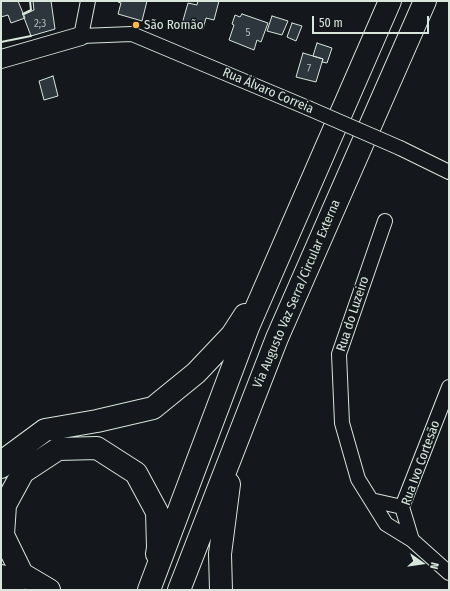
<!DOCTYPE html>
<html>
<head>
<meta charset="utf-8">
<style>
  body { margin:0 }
  #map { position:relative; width:450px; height:591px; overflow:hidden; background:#14181c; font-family:"Fira Sans Condensed",sans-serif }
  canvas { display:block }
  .frame { position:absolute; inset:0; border:2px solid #d8e6dc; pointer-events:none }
  .north { position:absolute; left:402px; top:543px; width:40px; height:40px; -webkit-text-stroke:3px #14181c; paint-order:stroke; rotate:103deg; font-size:11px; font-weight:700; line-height:16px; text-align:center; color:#d8e6dc }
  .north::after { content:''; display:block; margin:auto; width:14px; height:18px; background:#d8e6dc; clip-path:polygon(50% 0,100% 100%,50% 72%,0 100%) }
  .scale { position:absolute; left:312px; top:16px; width:117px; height:18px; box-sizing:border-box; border:2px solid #d8e6dc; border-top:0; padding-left:5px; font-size:12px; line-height:14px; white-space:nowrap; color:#d8e6dc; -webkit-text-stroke:3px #14181c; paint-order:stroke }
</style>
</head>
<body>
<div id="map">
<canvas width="450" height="591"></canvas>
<div class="frame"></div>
<div class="north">N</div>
<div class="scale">50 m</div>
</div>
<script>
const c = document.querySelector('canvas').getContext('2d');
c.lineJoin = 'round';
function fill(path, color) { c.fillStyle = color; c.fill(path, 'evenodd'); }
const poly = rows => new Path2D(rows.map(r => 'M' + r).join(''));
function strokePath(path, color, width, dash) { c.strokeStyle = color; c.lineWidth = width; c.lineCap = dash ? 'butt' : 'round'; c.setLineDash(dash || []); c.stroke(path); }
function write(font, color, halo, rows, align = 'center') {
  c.font = font + ' "Fira Sans Condensed",sans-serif'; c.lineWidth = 3; c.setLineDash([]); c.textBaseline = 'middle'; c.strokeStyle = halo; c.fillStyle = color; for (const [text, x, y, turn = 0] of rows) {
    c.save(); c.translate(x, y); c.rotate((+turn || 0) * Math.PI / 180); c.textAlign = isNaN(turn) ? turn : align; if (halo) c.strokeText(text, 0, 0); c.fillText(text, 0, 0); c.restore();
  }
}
const building = poly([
  [1,1,18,1,25,18,11,23,8,15,1,17,1,1],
  [33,1,51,1,55,29,31,36,23,15,34,10,33,1],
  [118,1,147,1,142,21,118,14,121,3,118,2,118,1],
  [198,1,219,1,214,20,206,18,203,29,182,24,188,3,197,5,198,1],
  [242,14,268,23,261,42,257,40,254,50,229,40,234,25,232,24,235,15,240,17,242,14],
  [272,16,288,21,282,35,267,31,272,16],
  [292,23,302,26,296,41,287,37,292,23],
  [317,43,332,48,327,63,322,62,323,59,313,56,317,43],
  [303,53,323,59,316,82,296,77,303,53],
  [53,76,58,96,44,100,39,81,53,76]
]);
const minor = poly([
  [88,1,81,36,132,34,308,108],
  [400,148,449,172],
  [385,221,339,354,342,423,358,479,386,524,412,540,449,573],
  [371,500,402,507],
  [412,540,402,507,449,387]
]);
const tertiary = poly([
  [1,59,81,36]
]);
const trunk = poly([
  [1,467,7,458,45,430,97,421,153,408,196,373,232,335,245,315],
  [1,576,14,590],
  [49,590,22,574,3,535,5,505,23,472,58,449,97,448,136,473,157,512,158,548,157,554],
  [149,590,248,327,390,1],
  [179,590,277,338,425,1],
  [221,590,220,554,229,484]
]);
const minorBridge = poly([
  [308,108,400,148]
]);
const wall = poly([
  [23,14,31,10,30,1],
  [1,42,31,36]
]);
const markers = [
  [136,25,4,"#ffb74d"]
];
const numberNames = [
  ["2;3",40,24],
  ["5",248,33],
  ["7",309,69]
];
const poiNames = [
  ["São Romão",144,25]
];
const streetNames = [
  ["Rua Álvaro Correia",268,91,23],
  ["Via Augusto Vaz Serra/Circular Externa",297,294,-67],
  ["Rua do Luzeiro",353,314,-72],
  ["Rua Ivo Cortesão",421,463,-70]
];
fill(building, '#2c363c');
strokePath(building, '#d8e6dc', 1);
strokePath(minor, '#d8e6dc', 16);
strokePath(tertiary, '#d8e6dc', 20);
strokePath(trunk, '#d8e6dc', 24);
strokePath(minor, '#14181c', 14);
strokePath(tertiary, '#14181c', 18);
strokePath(trunk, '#14181c', 22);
strokePath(minorBridge, '#d8e6dc', 16, []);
strokePath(minorBridge, '#14181c', 14);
strokePath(wall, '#d8e6dc', 2);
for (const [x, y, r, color] of markers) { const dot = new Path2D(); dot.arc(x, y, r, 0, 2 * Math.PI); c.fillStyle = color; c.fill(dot); strokePath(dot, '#14181c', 1.5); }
write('11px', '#adbab4', null, numberNames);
write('13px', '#d8e6dc', '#14181c', poiNames, 'left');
write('13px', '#d8e6dc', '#14181c', streetNames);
</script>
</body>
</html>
